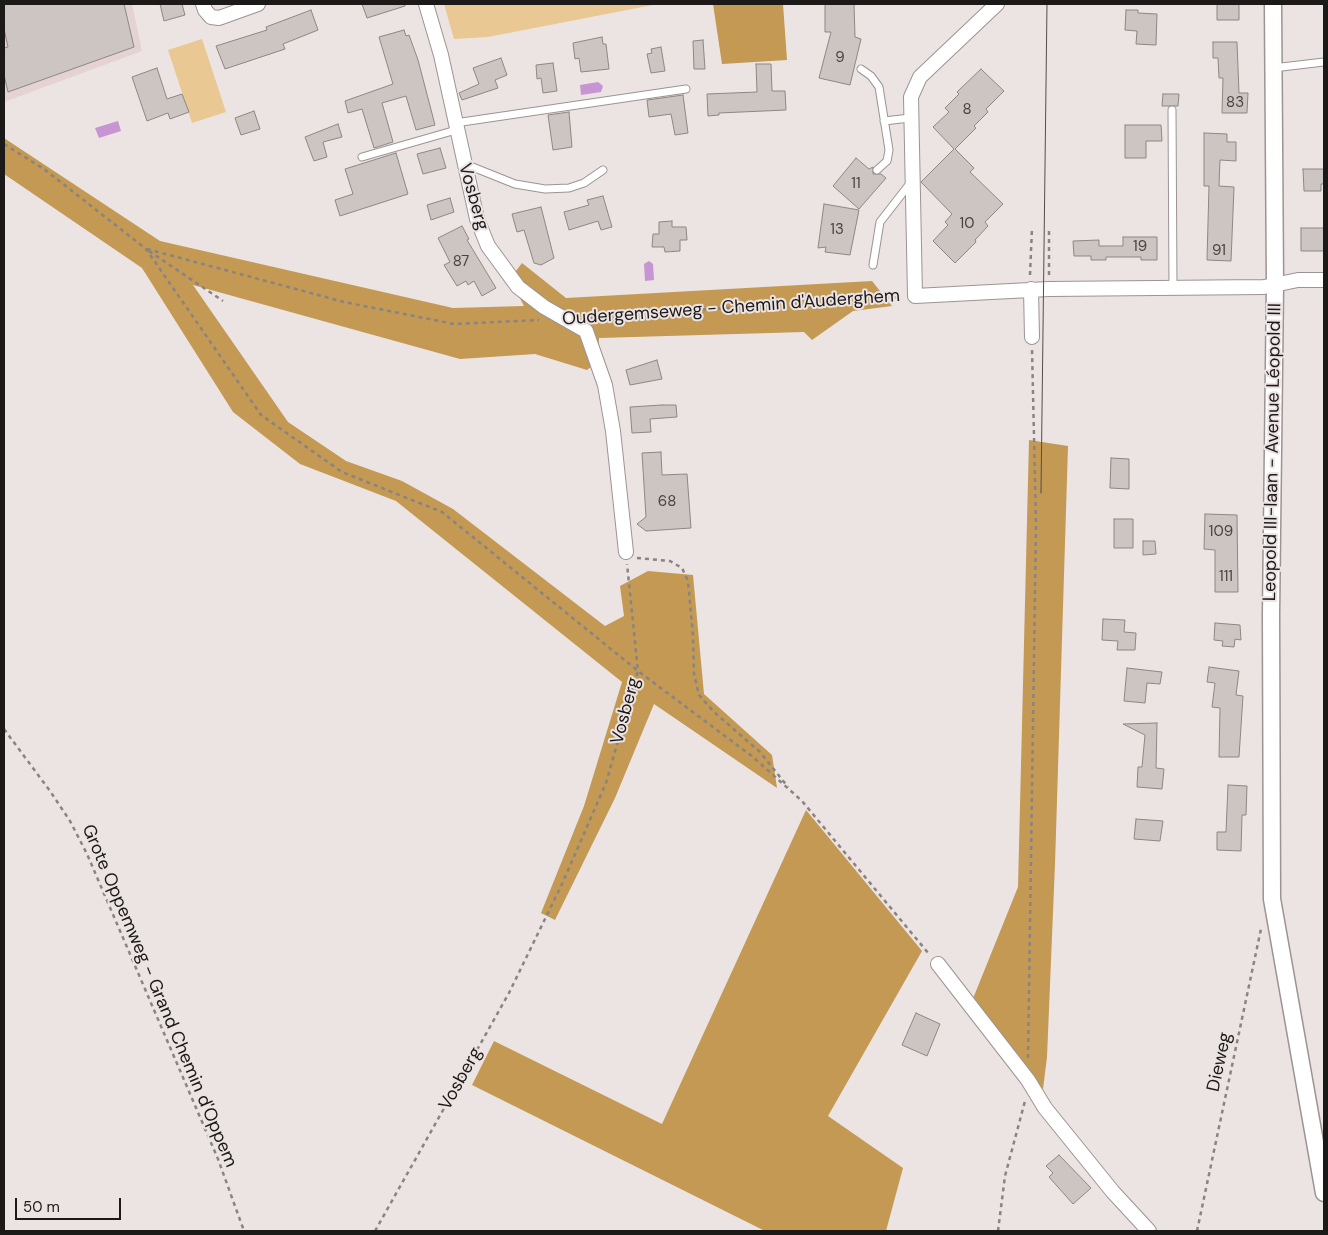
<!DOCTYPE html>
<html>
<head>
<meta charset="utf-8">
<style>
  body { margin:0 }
  #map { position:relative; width:1328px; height:1235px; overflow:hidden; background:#ece3e3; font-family:"DM Sans",sans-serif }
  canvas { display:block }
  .frame { position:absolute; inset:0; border:5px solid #1c1919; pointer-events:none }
  .scale { position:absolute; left:15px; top:1198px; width:106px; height:22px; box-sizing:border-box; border:2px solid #1c1919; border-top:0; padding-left:6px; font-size:15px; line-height:18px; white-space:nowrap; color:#1c1919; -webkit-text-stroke:4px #ece3e3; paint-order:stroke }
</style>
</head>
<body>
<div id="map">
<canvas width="1328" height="1235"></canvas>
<div class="frame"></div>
<div class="scale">50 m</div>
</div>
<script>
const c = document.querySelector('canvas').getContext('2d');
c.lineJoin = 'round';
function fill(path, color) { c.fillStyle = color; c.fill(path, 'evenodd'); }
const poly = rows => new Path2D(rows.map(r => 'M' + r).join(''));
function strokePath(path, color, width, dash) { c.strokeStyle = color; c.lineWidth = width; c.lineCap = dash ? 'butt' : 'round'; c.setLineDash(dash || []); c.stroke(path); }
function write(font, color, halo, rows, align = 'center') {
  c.font = font + ' "DM Sans",sans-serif'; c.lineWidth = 4; c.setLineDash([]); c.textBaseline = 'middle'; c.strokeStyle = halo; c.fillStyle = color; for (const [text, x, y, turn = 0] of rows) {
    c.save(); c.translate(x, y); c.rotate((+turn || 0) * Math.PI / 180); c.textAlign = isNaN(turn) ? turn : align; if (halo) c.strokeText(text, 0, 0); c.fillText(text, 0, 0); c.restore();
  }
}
const built = poly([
  [4,4,132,4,142,51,4,102]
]);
const green = poly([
  [444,4,658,4,488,37,454,39],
  [202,39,226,112,192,123,168,50]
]);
const forest = poly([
  [713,4,783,4,787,60,722,64],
  [4,138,160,241,453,308,524,306,510,279,522,263,566,298,872,281,892,306,853,311,812,340,804,332,599,338,598,361,587,370,535,354,460,359,193,285,288,422,346,461,402,481,453,509,605,626,624,616,620,586,648,571,693,575,704,694,772,755,777,788,654,704,615,798,555,920,541,913,584,806,622,682,396,501,300,464,233,412,142,268,4,174],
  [1029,440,1068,446,1055,864,1047,1057,1043,1089,1026,1071,972,1001,1018,887],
  [806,810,922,951,828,1116,903,1168,886,1231,765,1231,472,1085,494,1041,662,1124]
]);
const water = poly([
  [598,82,603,86,601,92,581,95,580,85],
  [118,121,121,131,99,138,95,128],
  [649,261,653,264,654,280,645,281,644,264]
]);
const building = poly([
  [4,4,124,4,134,47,8,92,4,75,4,48,8,47,4,29,4,4],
  [160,4,182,4,185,15,164,21,160,4],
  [362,4,405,4,405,6,367,18,362,4],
  [825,4,854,4,855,37,861,39,850,85,819,78,831,32,825,32,825,4],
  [1217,4,1239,4,1239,20,1217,20,1217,4],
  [311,10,318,30,283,44,285,49,225,69,216,46,267,30,266,27,311,10],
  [1126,10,1138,10,1138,13,1157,14,1156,45,1136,44,1137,31,1125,30,1126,10],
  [404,30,406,36,409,35,418,60,435,125,416,130,406,96,382,103,393,142,374,148,362,109,348,113,345,101,393,84,379,37,404,30],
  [602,37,603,44,606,44,609,69,581,72,579,58,575,59,573,43,602,37],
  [703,40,705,69,694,69,693,41,703,40],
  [1213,42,1237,42,1239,93,1248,93,1247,113,1222,113,1223,78,1219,78,1218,58,1213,58,1213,42],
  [661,47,665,71,651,73,647,54,652,53,651,49,661,47],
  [501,58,507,75,495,80,498,88,462,100,459,93,479,84,473,68,501,58],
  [553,63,557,91,543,93,541,78,537,79,536,65,553,63],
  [756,64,771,64,772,91,785,91,786,110,719,113,719,115,708,116,707,94,757,92,756,64],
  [157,68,167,99,182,94,189,112,170,119,168,113,147,121,132,77,157,68],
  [981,69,1004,91,986,109,988,112,974,126,976,128,955,149,974,168,970,172,1003,204,985,222,988,226,975,240,976,242,955,263,933,241,948,225,945,222,952,214,921,182,954,149,933,127,949,112,945,108,959,94,957,92,981,69],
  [1163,94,1179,94,1178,106,1162,106,1163,94],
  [683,95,688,133,675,135,671,114,649,117,647,100,683,95],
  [254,111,260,129,241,135,235,118,254,111],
  [569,112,572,147,553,150,548,115,569,112],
  [338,124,342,137,323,142,327,157,314,161,305,137,338,124],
  [1125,125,1161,125,1162,141,1146,141,1146,158,1125,158,1125,125],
  [1204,133,1227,134,1227,142,1236,142,1236,161,1220,160,1219,186,1234,187,1231,261,1207,260,1209,186,1204,186,1204,133],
  [440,148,446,168,423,174,417,154,440,148],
  [396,153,408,194,340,216,335,200,353,194,345,169,396,153],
  [856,158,869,169,873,167,873,174,881,174,886,178,859,209,833,186,856,158],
  [1303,169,1324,169,1324,184,1321,184,1321,191,1304,191,1303,169],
  [603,196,612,227,601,230,598,221,569,230,564,212,589,205,587,200,603,196],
  [450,198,454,212,431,220,427,205,450,198],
  [824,204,859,210,850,255,825,252,826,247,818,248,824,204],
  [541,207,554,258,541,265,534,263,524,230,517,232,512,214,541,207],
  [672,221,672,227,686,227,687,240,680,240,680,251,665,252,664,247,652,247,653,234,659,234,659,222,672,221],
  [462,226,469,239,467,240,496,288,482,296,474,281,468,285,466,281,457,286,444,265,450,262,438,238,462,226],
  [1301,228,1324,228,1324,251,1301,251,1301,228],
  [1123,237,1157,237,1157,260,1141,260,1141,257,1106,257,1106,260,1091,260,1091,256,1074,256,1073,241,1099,240,1099,246,1123,246,1123,237],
  [657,360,662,379,630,385,626,370,657,360],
  [662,405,676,405,677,417,650,419,651,432,632,433,630,407,662,405],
  [661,452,662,475,687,474,691,528,646,531,637,524,646,517,642,453,661,452],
  [1111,458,1129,459,1129,489,1110,488,1111,458],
  [1205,514,1237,515,1238,592,1215,592,1215,550,1204,549,1205,514],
  [1114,519,1133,519,1133,548,1114,548,1114,519],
  [1143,541,1155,541,1156,554,1143,555,1143,541],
  [1103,619,1125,620,1124,632,1136,633,1135,650,1117,650,1118,641,1102,640,1103,619],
  [1215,623,1240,625,1241,640,1235,639,1234,647,1222,646,1223,641,1214,640,1215,623],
  [1209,667,1239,671,1236,695,1243,696,1239,757,1219,757,1220,708,1212,707,1215,683,1207,682,1209,667],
  [1127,668,1162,672,1160,684,1147,683,1145,703,1124,701,1127,668],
  [1157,723,1156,768,1164,769,1162,789,1137,787,1138,767,1142,767,1145,735,1123,724,1157,723],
  [1228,785,1247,786,1246,815,1242,815,1241,851,1217,850,1217,832,1226,832,1228,785],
  [1136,819,1163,821,1160,841,1134,839,1136,819],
  [916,1013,940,1024,927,1056,902,1045,916,1013],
  [1059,1155,1091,1188,1073,1204,1049,1177,1053,1173,1046,1166,1059,1155]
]);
const path = poly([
  [4,144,44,169,146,249,261,415,342,472,442,512,638,671,753,757,802,801,929,954],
  [147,249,344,302,454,324,539,320],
  [149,251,223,301],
  [1030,275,1032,228],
  [1049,275,1049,228],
  [590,317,901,297],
  [637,558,670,561,682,568,688,581,693,636,694,674,699,695,714,712,760,752,788,787],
  [4,729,50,791,70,821,87,854,218,1159,244,1231],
  [1028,1058,1036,524,1032,349],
  [375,1231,509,993,562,884,606,783,638,671,627,564],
  [998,1231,1005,1176,1025,1101],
  [1197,1231,1261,929]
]);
const service = poly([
  [1273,68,1324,62],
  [861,69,871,76,879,87,889,150,887,161,877,170],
  [1172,110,1173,289],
  [884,121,910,118],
  [455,123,686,89],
  [362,157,456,130],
  [465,164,515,184,545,189,569,188,584,183,603,170],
  [873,265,880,222,912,181]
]);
const minor = poly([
  [203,4,205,10,211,17,219,18,258,4],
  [426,4,441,55,477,219,488,246,518,287,544,307,586,331,605,385,613,431,626,552],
  [997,4,920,77,911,97,915,296,1049,289,1264,287,1298,280,1324,280],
  [1031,289,1032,337],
  [938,964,1028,1080,1045,1108,1113,1192,1149,1231]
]);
const tertiary = poly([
  [1273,4,1275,284,1271,614,1272,899,1324,1193]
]);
const tram = poly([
  [1041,493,1047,4]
]);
const numberNames = [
  ["9",840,58],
  ["83",1235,103],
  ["8",967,110],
  ["11",856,184],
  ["10",967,224],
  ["13",837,230],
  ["19",1140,247],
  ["91",1219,251],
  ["87",461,262],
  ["68",667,502],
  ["109",1221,532],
  ["111",1226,577]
];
const streetNames = [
  ["Vosberg",473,197,74],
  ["Oudergemseweg - Chemin d'Auderghem",731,308,-4],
  ["Leopold III-laan - Avenue Léopold III",1273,452,-89],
  ["Vosberg",626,711,-75],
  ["Grote Oppemweg - Grand Chemin d'Oppem",159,996,67],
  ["Dieweg",1220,1062,-78],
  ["Vosberg",461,1079,-61]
];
fill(built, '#e5d3d3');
fill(green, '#e9c894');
fill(forest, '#c39953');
fill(water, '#c795d2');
fill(building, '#ccc5c1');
strokePath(building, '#8d8783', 1);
strokePath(service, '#9c9493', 9);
strokePath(minor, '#9c9493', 16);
strokePath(tertiary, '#9c9493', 19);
strokePath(path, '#8a8383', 2.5, [4, 4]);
strokePath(service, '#fff', 7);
strokePath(minor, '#fff', 14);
strokePath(tertiary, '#fff', 16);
strokePath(tram, '#524d4d', 1);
write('15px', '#484443', null, numberNames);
write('18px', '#1c1919', '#ece3e3', streetNames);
</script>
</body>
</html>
